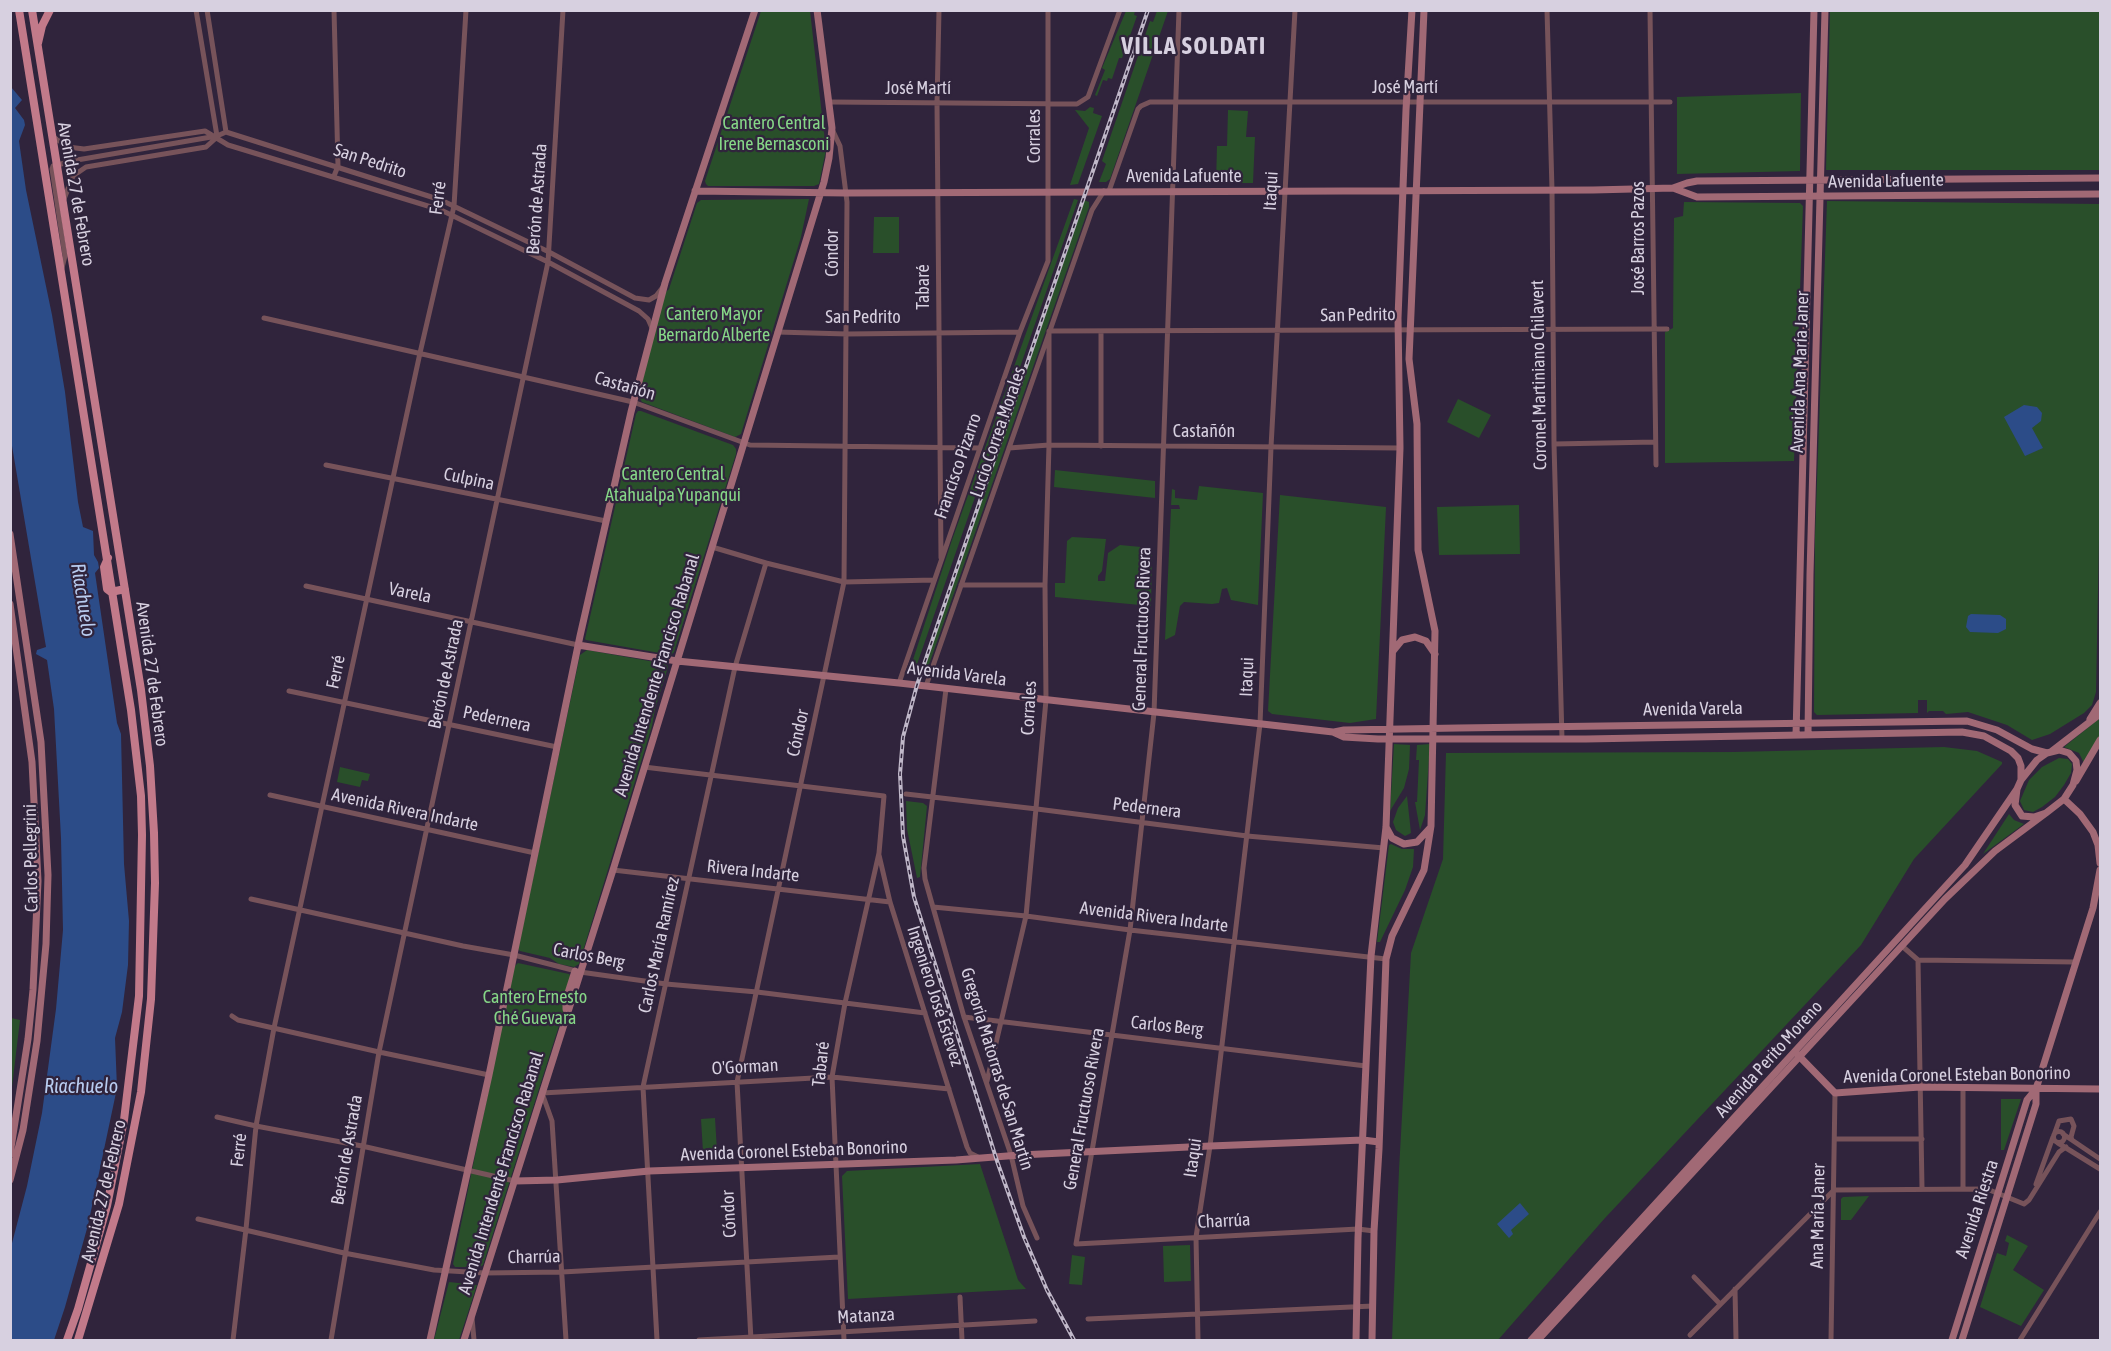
<!DOCTYPE html>
<html>
<head>
<meta charset="utf-8">
<style>
  body { margin:0 }
  #map { position:relative; width:2111px; height:1351px; overflow:hidden; background:#30243c; font-family:"Asap Condensed",sans-serif }
  canvas { display:block }
  .frame { position:absolute; inset:0; border:12px solid #d7d0e0; pointer-events:none }
</style>
</head>
<body>
<div id="map">
<canvas width="2111" height="1351"></canvas>
<div class="frame"></div>
</div>
<script>
const c = document.querySelector('canvas').getContext('2d');
c.lineJoin = 'round';
function fill(path, color) { c.fillStyle = color; c.fill(path, 'evenodd'); }
const poly = rows => new Path2D(rows.map(r => 'M' + r).join(''));
function strokePath(path, color, width, dash) { c.strokeStyle = color; c.lineWidth = width; c.lineCap = dash ? 'butt' : 'round'; c.setLineDash(dash || []); c.stroke(path); }
function write(font, color, halo, rows, align = 'center') {
  c.font = font + ' "Asap Condensed",sans-serif'; c.lineWidth = 4.5; c.setLineDash([]); c.textBaseline = 'middle'; c.strokeStyle = halo; c.fillStyle = color; for (const [text, x, y, turn = 0] of rows) {
    c.save(); c.translate(x, y); c.rotate((+turn || 0) * Math.PI / 180); c.textAlign = isNaN(turn) ? turn : align; if (halo) c.strokeText(text, 0, 0); c.fillText(text, 0, 0); c.restore();
  }
}
const green = poly([
  [761,11,810,11,826,150,819,184,814,186,708,186,706,184,705,181],
  [1126,11,1135,11,1134,15,1137,16,1122,58,1119,58,1112,79,1108,78,1107,81,1103,80,1097,96,1095,95,1105,70,1102,68],
  [1157,11,1177,11,1177,12,1168,11,1110,179,1106,182,1099,182,1106,164,1102,161,1150,21,1153,22],
  [1830,11,2100,11,2100,170,1826,170],
  [1801,93,1800,171,1677,174,1677,97],
  [1090,107,1094,108,1093,113,1102,116,1078,184,1070,185,1089,128,1075,110,1085,111],
  [1228,110,1248,111,1246,137,1255,137,1253,183,1216,183,1217,146,1227,146],
  [809,199,801,237,741,434,735,437,642,402,639,397,661,297,669,289,697,203,701,200],
  [1074,199,1078,200,914,673,909,672,952,540],
  [1084,200,1089,202,1089,207,925,676,921,675],
  [1827,201,2100,204,2100,489,2096,692,2092,705,2084,713,2050,734,2032,740,2007,725,1968,712,1946,714,1943,711,1929,711,1927,713,1927,700,1918,700,1918,713,1817,715,1814,712,1815,537],
  [1684,202,1800,203,1803,206,1794,461,1665,463,1665,332,1673,328,1674,218,1683,216],
  [874,217,899,217,899,253,873,253],
  [1458,399,1491,415,1479,438,1447,422],
  [638,411,641,411,722,441,733,445,736,449,736,454,674,652,671,655,586,640,585,639,636,414],
  [1055,470,1155,481,1155,498,1054,487],
  [1199,486,1263,493,1258,605,1231,600,1227,588,1222,589,1219,603,1212,604,1184,602,1180,606,1175,635,1165,640,1171,509,1180,509,1179,505,1171,505,1172,489,1175,490,1175,498,1197,500],
  [1280,495,1386,507,1376,719,1350,723,1272,714,1268,711],
  [1519,505,1520,554,1439,555,1437,507],
  [1072,537,1106,539,1102,571,1098,576,1098,581,1105,581,1108,553,1120,545,1152,548,1151,606,1055,597,1055,583,1065,583,1067,541],
  [587,650,666,664,668,667,655,709,652,726,579,964,574,967,559,964,550,958,520,951,518,949,580,655],
  [2100,718,2100,735,2084,763,2079,753,2064,747],
  [1394,744,1410,745,1409,769,1404,788,1390,811],
  [1430,744,1425,815,1420,830,1415,802,1417,802,1419,760,1416,760,1417,745],
  [1944,747,1977,751,2002,762,2002,764,1914,859,1861,945,1605,1218,1498,1340,1392,1340,1399,1170,1411,953,1443,859,1446,753,1733,752],
  [2059,758,2068,759,2072,764,2071,773,2064,785,2055,797,2042,807,2033,812,2024,810,2020,801,2029,780,2042,767],
  [340,767,370,774,368,781,362,780,360,787,337,782],
  [1407,796,1411,833,1405,836,1396,830,1393,822,1398,808],
  [906,801,923,803,927,806,920,877,917,878,907,829],
  [2009,814,2014,820,2024,824,1983,854],
  [1391,844,1402,849,1414,849,1413,867,1405,890,1380,942,1377,942,1389,845],
  [518,963,569,974,571,977,563,1001,563,1013,483,1265,480,1267,455,1267,453,1264,472,1170,514,967],
  [11,1018,20,1020,12,1087,10,1087],
  [2001,1099,2021,1099,2004,1150,2001,1150],
  [715,1118,717,1151,703,1152,701,1119],
  [980,1164,1018,1280,1026,1289,848,1299,842,1176,847,1171],
  [1869,1196,1851,1220,1841,1220,1841,1199,1843,1197],
  [2007,1235,2028,1246,2013,1270,2044,1290,2021,1326,1980,1307,1997,1253,2006,1256,2009,1243,2005,1241],
  [1190,1245,1191,1281,1164,1282,1163,1246],
  [1072,1255,1085,1257,1082,1285,1069,1284],
  [449,1282,477,1285,459,1340,434,1340]
]);
const water = poly([
  [11,87,22,100,15,108,24,120,25,125,19,141,26,190,52,315,65,392,78,502,83,527,93,531,94,555,98,562,99,568,95,573,117,723,121,734,124,864,129,921,128,965,122,1012,115,1038,117,1088,88,1225,65,1307,54,1340,10,1340,11,1247,27,1186,42,1113,56,1009,63,930,61,838,54,709,47,660,36,654,37,650,46,647,11,440],
  [2024,405,2037,407,2042,413,2041,421,2032,428,2043,448,2025,456,2004,417],
  [1971,614,2000,615,2006,619,2006,629,1998,633,1970,632,1966,627,1968,616],
  [1520,1203,1529,1214,1511,1230,1513,1234,1509,1238,1497,1224]
]);
const street = poly([
  [196,10,217,136],
  [207,10,226,132],
  [939,10,937,103,941,558],
  [1179,10,1154,713,1130,930,1076,1244,1358,1229,1374,1231],
  [1547,10,1552,190,1554,444,1562,739],
  [1650,10,1656,465],
  [830,102,1077,104,1088,97,1120,10],
  [52,136,68,147,84,149,205,131,228,145,441,210,548,262,639,311,648,319,652,328],
  [334,176,338,166,334,10],
  [1109,191,1138,109,1141,106,1150,102,1670,102],
  [64,199,73,176,86,167,206,147,216,138],
  [62,268,65,256,52,169,53,166,77,160,217,136,226,132,441,200,549,252,635,298,649,300,656,296,663,287],
  [264,318,633,402,750,445,980,448],
  [777,332,847,334,1020,332],
  [1101,332,1101,446],
  [1554,444,1655,442],
  [1009,448,1049,445,1400,448],
  [326,465,606,521],
  [712,547,766,563,844,582,934,580],
  [961,585,1045,585],
  [306,586,578,645],
  [899,683,1020,332,1048,261,1048,10],
  [926,686,1092,210,1104,191],
  [946,689,924,868,925,879,964,1017,1011,1155,1023,1206,1037,1238],
  [289,691,557,747],
  [644,767,884,796,879,853,845,1003,832,1077,844,1340],
  [906,794,1037,809,1247,836,1384,848],
  [270,795,535,853],
  [879,855,890,902,967,1147,970,1153,978,1157],
  [613,870,890,902],
  [251,899,463,946,514,955,580,972,666,984,757,992,925,1013],
  [933,907,1026,916,1130,930,1386,959],
  [1902,946,1918,960,2076,962],
  [1918,960,1922,1188],
  [232,1016,238,1020,379,1052,489,1075],
  [964,1017,1366,1066],
  [987,1081,1026,916,1046,700,1045,585,1049,445,1049,331,1667,329],
  [1963,1088,1963,1189],
  [217,1117,256,1126,362,1146,515,1181],
  '2053.5 1137a5.5 5.5 0 1 1 11 0a5.5 5.5 0 1 1-11 0Z',
  [2063,1134,2100,1159],
  [2054,1135,2059,1121,2071,1119,2074,1126,2071,1137,2072,1140],
  [1835,1139,1922,1139],
  [2058,1143,2100,1169],
  [2036,1184,2053,1137],
  [198,1219,344,1253,434,1270,485,1273,562,1272,839,1257],
  [1694,1277,1720,1304],
  [1735,1289,1736,1340],
  [960,1297,962,1340],
  [472,1318,474,1340],
  [1088,1319,1373,1306],
  [1690,1335,1834,1190,1987,1189,2024,1204,2029,1200,2059,1152,2066,1147],
  [233,1340,246,1229,256,1126,274,1028,420,353,454,206,466,10],
  [331,1340,379,1052,548,262,563,10],
  [566,1340,552,1121,542,1093,832,1077,949,1089],
  [657,1340,643,1087,735,667,766,563],
  [699,1340,1035,1321],
  [751,1340,737,1082,844,582,847,202,840,146,832,129],
  [1198,1340,1196,1237,1210,1146,1260,724,1271,447,1295,10],
  [1831,1340,1835,1093],
  [2020,1340,2100,1212]
]);
const secondary = poly([
  [1673,188,1697,197,2100,194],
  [695,191,846,193,1593,190,1673,188,1687,183,1697,181,2100,178],
  [10,534,41,742,48,875,46,944,37,1041,23,1130,10,1180],
  [10,604,32,762,38,881,33,990,28,1039,10,1154],
  [578,645,677,661,899,683,1333,732,1344,737,1378,739,1586,739,1962,732,1984,736,2011,751,2018,758,2021,766,2021,780],
  [1393,651,1402,640,1415,637,1426,641,1435,654],
  [2090,719,2100,703],
  [1334,732,1344,730,1458,728,1967,721,1997,730,2032,749,2047,753],
  [1796,735,1814,10],
  [1808,735,1810,574,1825,10],
  [2059,750,2069,753,2076,761,2077,770,2073,785,2064,799,2046,813,2034,817,2022,816,2015,805,2017,789,2021,780,2037,760,2047,753,2059,750],
  [2052,751,2100,714],
  [2076,781,2100,740],
  [2064,799,2080,814,2093,832,2098,845,2100,863],
  [1386,827,1392,838,1404,844,1417,842,1429,829],
  [566,1009,566,999,575,971],
  [1798,1055,1835,1093,1920,1087,2100,1089],
  [515,1181,557,1180,649,1171,956,1160,1020,1155,1210,1146,1363,1140,1379,1142],
  [430,1340,489,1075,580,636,631,412,665,283,755,10],
  [464,1340,613,870,824,182,829,158,832,128,817,10],
  [1356,1340,1358,1238,1371,956,1386,827,1400,448,1398,318,1406,110,1412,10],
  [1372,1340,1374,1231,1379,1149,1386,959,1392,936,1424,870,1431,826,1435,631,1418,550,1417,424,1409,359,1424,10],
  [1531,1340,1965,865,2017,789],
  [1538,1340,1945,899,1995,851,2046,813],
  [1952,1340,2027,1100,2036,1089],
  [1962,1340,2036,1104,2036,1089,2093,908,2100,870]
]);
const primary = poly([
  [19,10,131,710,141,796,142,835,139,996,124,1120,107,1206,78,1309,67,1340],
  [32,10,141,690,150,766,154,833,155,883,151,999,141,1092,119,1204,78,1340],
  [38,43,42,26,50,10],
  [108,558,104,567,107,589,111,592,125,589]
]);
const rail = poly([
  [1074,1340,1047,1290,1024,1237,997,1161,914,897,903,836,900,774,903,737,917,685,1148,10]
]);
const streetNames = [
  ["José Martí",1405,87],
  ["José Martí",918,88],
  ["Corrales",1034,136,-90],
  ["San Pedrito",370,161,18],
  ["Avenida Lafuente",1184,176],
  ["Avenida Lafuente",1886,181,-1],
  ["Itaqui",1271,191,-87],
  ["Avenida 27 de Febrero",76,194,80],
  ["Ferré",438,198,-83],
  ["Berón de Astrada",537,199,-86],
  ["José Barros Pazos",1638,238,-90],
  ["Cóndor",832,253,-90],
  ["Tabaré",923,287,-90],
  ["San Pedrito",1358,315,-1],
  ["San Pedrito",863,317],
  ["Avenida Ana María Janer",1800,372,-88],
  ["Coronel Martiniano Chilavert",1539,375,-91],
  ["Castañón",625,386,16],
  ["Castañón",1204,431],
  ["Lucio Correa Morales",998,432,-71],
  ["Francisco Pizarro",958,466,-71],
  ["Culpina",469,479,12],
  ["Varela",410,593,12],
  ["General Fructuoso Rivera",1142,629,-88],
  ["Ferré",336,672,-78],
  ["Avenida 27 de Febrero",152,674,82],
  ["Berón de Astrada",446,674,-78],
  ["Avenida Varela",957,674,7],
  ["Avenida Intendente Francisco Rabanal",657,675,-73],
  ["Itaqui",1247,677,-88],
  ["Corrales",1029,708,-87],
  ["Avenida Varela",1693,709,-1],
  ["Pedernera",497,719,12],
  ["Cóndor",798,733,-78],
  ["Pedernera",1147,808,7],
  ["Avenida Rivera Indarte",405,810,12],
  ["Carlos Pellegrini",31,858,-91],
  ["Rivera Indarte",753,871,6],
  ["Avenida Rivera Indarte",1154,917,7],
  ["Carlos María Ramírez",659,945,-78],
  ["Carlos Berg",589,956,11],
  ["Ingeniero José Estevez",935,996,72],
  ["Carlos Berg",1167,1026,6],
  ["Avenida Perito Moreno",1769,1059,-48],
  ["Tabaré",821,1064,-84],
  ["O'Gorman",745,1067,-3],
  ["Gregoria Matorras de San Martín",997,1069,73],
  ["Avenida Coronel Esteban Bonorino",1957,1075,-1],
  ["General Fructuoso Rivera",1084,1109,-80],
  ["Ferré",239,1150,-84],
  ["Berón de Astrada",347,1150,-80],
  ["Avenida Coronel Esteban Bonorino",794,1151,-2],
  ["Itaqui",1193,1158,-82],
  ["Avenida Intendente Francisco Rabanal",501,1173,-73],
  ["Avenida 27 de Febrero",104,1191,-77],
  ["Avenida Riestra",1977,1209,-72],
  ["Cóndor",729,1214,-93],
  ["Ana María Janer",1818,1216,-89],
  ["Charrúa",1224,1221,-3],
  ["Charrúa",534,1257,-1],
  ["Matanza",866,1316,-3]
];
const parkNames = [
  ["Cantero Central",774,123],
  ["Irene Bernasconi",774,144],
  ["Cantero Mayor",714,314],
  ["Bernardo Alberte",714,335],
  ["Cantero Central",673,474],
  ["Atahualpa Yupanqui",673,495],
  ["Cantero Ernesto",535,997],
  ["Ché Guevara",535,1018]
];
const waterNames = [
  ["Riachuelo",83,600,81],
  ["Riachuelo",81,1087]
];
const districtNames = [
  ["VILLA SOLDATI",1194,46]
];
fill(green, '#294f2a');
fill(water, '#2c4c88');
strokePath(street, '#77535a', 5);
strokePath(secondary, '#a16975', 7);
strokePath(primary, '#c27a8a', 8);
strokePath(rail, '#c0b8c9', 4);
strokePath(rail, '#30243c', 1.5, [4.5]);
write('18px', '#d7d0e0', '#30243c', streetNames);
write('18px', '#86d787', '#30243c', parkNames);
write('italic 20px', '#b8ccf0', '#30243c', waterNames);
c.letterSpacing = '1.5px';
write('bold 24px', '#d7d0e0', '#30243c', districtNames);
c.letterSpacing = '0px';
</script>
</body>
</html>
